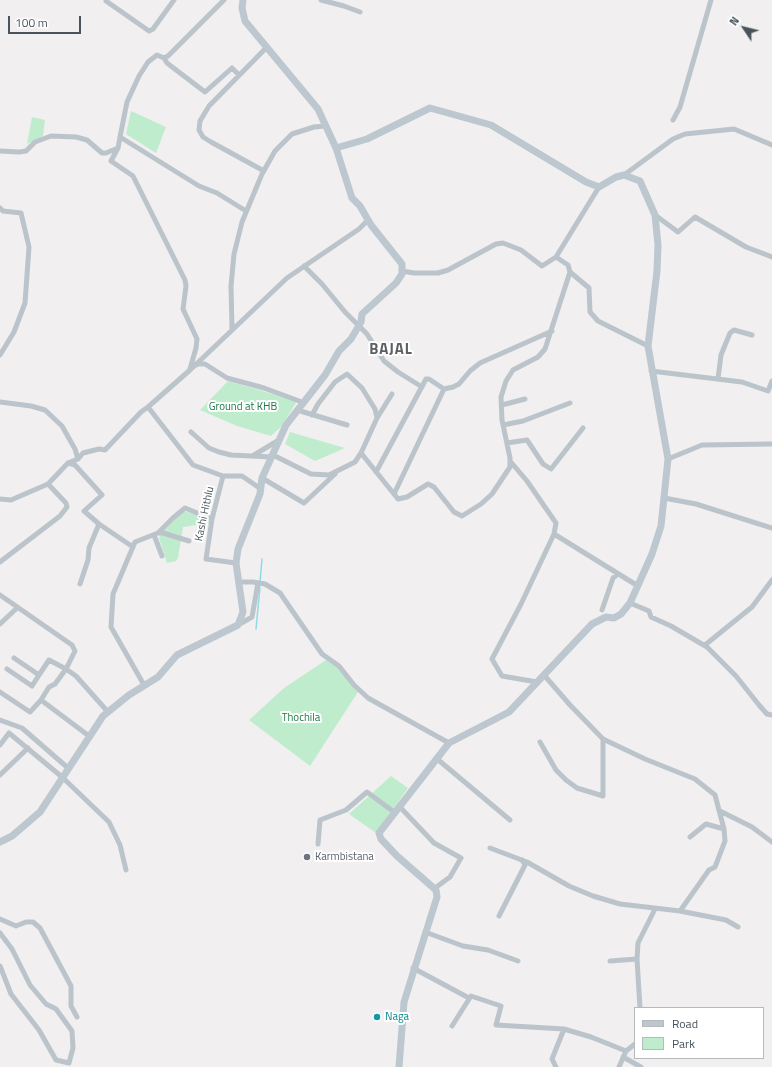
<!DOCTYPE html>
<html>
<head>
<meta charset="utf-8">
<style>
  body { margin:0 }
  #map { position:relative; width:772px; height:1067px; overflow:hidden; background:#f1efef; font-family:"Titillium Web",sans-serif }
  canvas { display:block }
  .legend { position:absolute; left:634px; top:1007px; width:130px; height:52px; box-sizing:border-box; background:#fff; border:1px solid #b6babd; margin:0; padding:5px 7px; list-style:none; font-size:12px; color:#48535b }
  .legend li { display:flex; align-items:center; gap:8px; height:20px }
  .legend b { width:20px; border:1px solid #b6babd }
  .north { position:absolute; left:724px; top:8px; width:40px; height:40px; -webkit-text-stroke:3px #fff; paint-order:stroke; rotate:305deg; font-size:11px; font-weight:700; line-height:16px; text-align:center; color:#48535b }
  .north::after { content:''; display:block; margin:auto; width:14px; height:18px; background:#48535b; clip-path:polygon(50% 0,100% 100%,50% 72%,0 100%) }
  .scale { position:absolute; left:8px; top:16px; width:73px; height:18px; box-sizing:border-box; border:2px solid #48535b; border-top:0; padding-left:5px; font-size:12px; line-height:14px; white-space:nowrap; color:#48535b; -webkit-text-stroke:3px #fff; paint-order:stroke }
</style>
</head>
<body>
<div id="map">
<canvas width="772" height="1067"></canvas>
<ul class="legend">
<li><b style="height:5px;background:#bcc7cf"></b>Road</li>
<li><b style="height:11px;background:#c0ecce"></b>Park</li>
</ul>
<div class="north">N</div>
<div class="scale">100 m</div>
</div>
<script>
const c = document.querySelector('canvas').getContext('2d');
c.lineJoin = 'round';
function fill(path, color) { c.fillStyle = color; c.fill(path, 'evenodd'); }
const poly = rows => new Path2D(rows.map(r => 'M' + r).join(''));
function strokePath(path, color, width, dash) { c.strokeStyle = color; c.lineWidth = width; c.lineCap = dash ? 'butt' : 'round'; c.setLineDash(dash || []); c.stroke(path); }
function write(font, color, halo, rows, align = 'center') {
  c.font = font + ' "Titillium Web",sans-serif'; c.lineWidth = 4; c.setLineDash([]); c.textBaseline = 'middle'; c.strokeStyle = halo; c.fillStyle = color; for (const [text, x, y, turn = 0] of rows) {
    c.save(); c.translate(x, y); c.rotate((+turn || 0) * Math.PI / 180); c.textAlign = isNaN(turn) ? turn : align; if (halo) c.strokeText(text, 0, 0); c.fillText(text, 0, 0); c.restore();
  }
}
const green = poly([
  [131,111,166,127,156,153,126,134],
  [32,117,45,120,43,136,27,144],
  [228,381,297,401,281,427,271,436,237,426,200,410],
  [290,432,345,448,315,461,285,444],
  [183,511,211,519,210,523,183,527,178,558,176,561,167,563,159,538,161,534],
  [326,660,335,665,358,692,310,766,249,720,284,688],
  [391,776,408,788,376,833,349,814]
]);
const stream = poly([
  [260,582,262,559],
  [256,629,260,587]
]);
const street = poly([
  [321,0,344,6,360,12],
  [106,1,149,31,153,29,174,0],
  [164,58,167,63,205,92,232,68,239,75],
  [673,120,680,107,711,0],
  [120,137,127,102,139,76,148,62,157,55,164,58,168,56,224,0],
  [0,151,19,152,26,151,35,142,51,136,76,137,87,140,102,153,106,153,118,148],
  [264,171,211,142,203,137,199,130,200,121,209,106,267,47],
  [624,175,673,139,685,134,734,129,772,145],
  [0,208,3,211,21,213,29,247,25,303,14,332,0,355],
  [655,215,678,232,695,217,746,247,772,257],
  [304,266,322,284,345,312,367,334,384,361,398,372,422,387],
  [402,271,414,273,438,273,448,270,496,244,503,243,521,250,542,266,556,257],
  [570,272,589,288,590,312,598,321,648,346],
  [232,329,231,286,234,254,242,222,262,174,275,151,292,134,314,127,325,126],
  [196,365,198,364,205,364,227,378,264,388,302,402],
  [190,369,196,348,197,339,183,309,186,286,185,280,133,176,111,161,118,148,120,137,199,186,217,193,246,211],
  [651,371,742,382,768,391,772,381],
  [718,379,721,355,730,333,734,330,752,335],
  [0,402,31,406,45,410,62,426,75,449,78,459,83,453,99,449,105,450,141,412,148,407,190,370,287,278,359,229,368,220],
  [502,405,525,399],
  [148,407,193,465,223,476,212,519,206,559,236,563],
  [297,410,347,425],
  [312,415,318,404,335,382,347,374,362,388,375,409,377,418,361,453],
  [377,418,392,394],
  [503,425,523,421,570,403],
  [191,432,209,448,219,452,231,455,272,457],
  [507,443,527,440,543,464,551,469,583,428],
  [254,455,279,440],
  [273,455,311,474,329,475,355,462,361,453,398,499,407,497,428,484,434,487,454,512,462,516,481,504,492,494,510,467,510,458,502,420,501,397,506,381,513,370,538,357,545,349,570,272,568,265,556,257,599,187],
  [78,459,68,463,75,465,102,495,84,511,99,524,133,547],
  [668,459,702,445,772,444],
  [510,461,527,481,556,523,554,534,638,586],
  [376,472,426,379,429,379,444,389,453,387,459,384,470,371,480,363,552,331],
  [223,476,242,476,261,489],
  [262,478,304,503,335,474],
  [394,494,444,389],
  [664,498,696,504,772,528],
  [0,499,11,500,48,484,68,463],
  [158,533,163,533,189,541],
  [154,535,162,556],
  [0,562,60,516,67,507,66,503,48,484],
  [238,582,253,582,265,584,280,593,322,654,339,666,354,685,368,698,449,743],
  [80,584,88,560,89,548,99,524],
  [0,595,72,645,75,651,66,669,76,676,108,712],
  [630,603,649,611,651,617,671,626,707,647,736,676,759,705,767,714,772,715],
  [602,610,613,578,618,574],
  [0,624,17,608],
  [238,625,252,617,258,583],
  [705,645,752,607,772,580],
  [14,658,39,675,49,660,66,669,55,684,49,687,41,700],
  [7,669,32,686,39,675],
  [544,675,570,705,603,739,645,759,695,779,715,795,724,829,725,841,715,867,709,870,680,911],
  [537,682,502,676,492,659,521,604,554,534],
  [144,685,111,627,113,594,135,542,158,533,173,518,185,508,212,519],
  [0,692,30,712,41,700,89,736],
  [0,720,22,728,68,768],
  [540,742,556,770,566,780,577,788,603,796,603,739],
  [0,745,9,733,62,777,109,822,120,845,126,870],
  [436,758,510,820],
  [0,775,28,748],
  [399,806,434,843,461,858,450,877,435,888],
  [720,811,752,827,772,842],
  [690,837,706,824,724,829],
  [318,844,320,820,346,810,367,792,394,812],
  [490,848,527,862,569,886,593,896,620,904,680,911,726,920,738,927],
  [499,916,525,865,522,860],
  [0,919,16,926,26,922,33,922,40,928,71,986,71,1006,77,1017],
  [425,932,463,946,488,950,518,961],
  [0,933,12,949,30,985,46,1004,56,1009,72,1031,73,1048,69,1063,56,1060,39,1030,11,994,0,966],
  [610,961,637,959],
  [413,968,469,998],
  [640,1008,637,959,638,943,655,909],
  [452,1026,471,996,501,1006,496,1025,564,1029,591,1037,626,1051],
  [623,1057,641,1067],
  [556,1067,552,1059,564,1029],
  [619,1067,626,1051,635,1044]
]);
const secondary = poly([
  [336,148,367,139,430,108,491,125,586,182,599,187,616,177,624,175,640,181,655,215,658,245,657,271,648,346,668,459,661,526,652,554,630,603,621,614,614,618,606,617,592,624,509,712,449,743,379,833,381,839,397,856,436,890,437,897,404,1002,399,1067],
  [0,842,12,836,40,812,103,716,129,695,158,677,177,655,238,625,243,612,236,563,238,549,260,494,262,478,286,425,325,375,339,351,351,339,361,322,362,314,396,283,402,274,402,264,371,225,360,206,352,198,336,148,318,109,245,21,242,8,243,0]
]);
const markers = [
  [307,857,4,"#6b7280"],
  [377,1017,4,"#0f9aa8"]
];
const parkNames = [
  ["Ground at KHB",243,407],
  ["Thochila",301,718]
];
const streetNames = [
  ["Kashi Hithlu",205,514,-78]
];
const worshipNames = [
  ["Karmbistana",315,857]
];
const cultureNames = [
  ["Naga",385,1017]
];
const districtNames = [
  ["BAJAL",391,350]
];
fill(green, '#c0ecce');
strokePath(stream, '#90dae6', 1.5);
strokePath(street, '#bbc4cb', 5);
strokePath(secondary, '#bcc7cf', 7);
for (const [x, y, r, color] of markers) { const dot = new Path2D(); dot.arc(x, y, r, 0, 2 * Math.PI); c.fillStyle = color; c.fill(dot); strokePath(dot, '#fff', 1.5); }
write('11px', '#1d7844', '#fff', parkNames);
write('11px', '#48535b', '#fff', streetNames);
write('11px', '#5b616d', '#fff', worshipNames, 'left');
write('11px', '#0d838f', '#fff', cultureNames, 'left');
c.letterSpacing = '1px';
write('bold 15px', '#5c6063', '#fff', districtNames);
c.letterSpacing = '0px';
</script>
</body>
</html>
